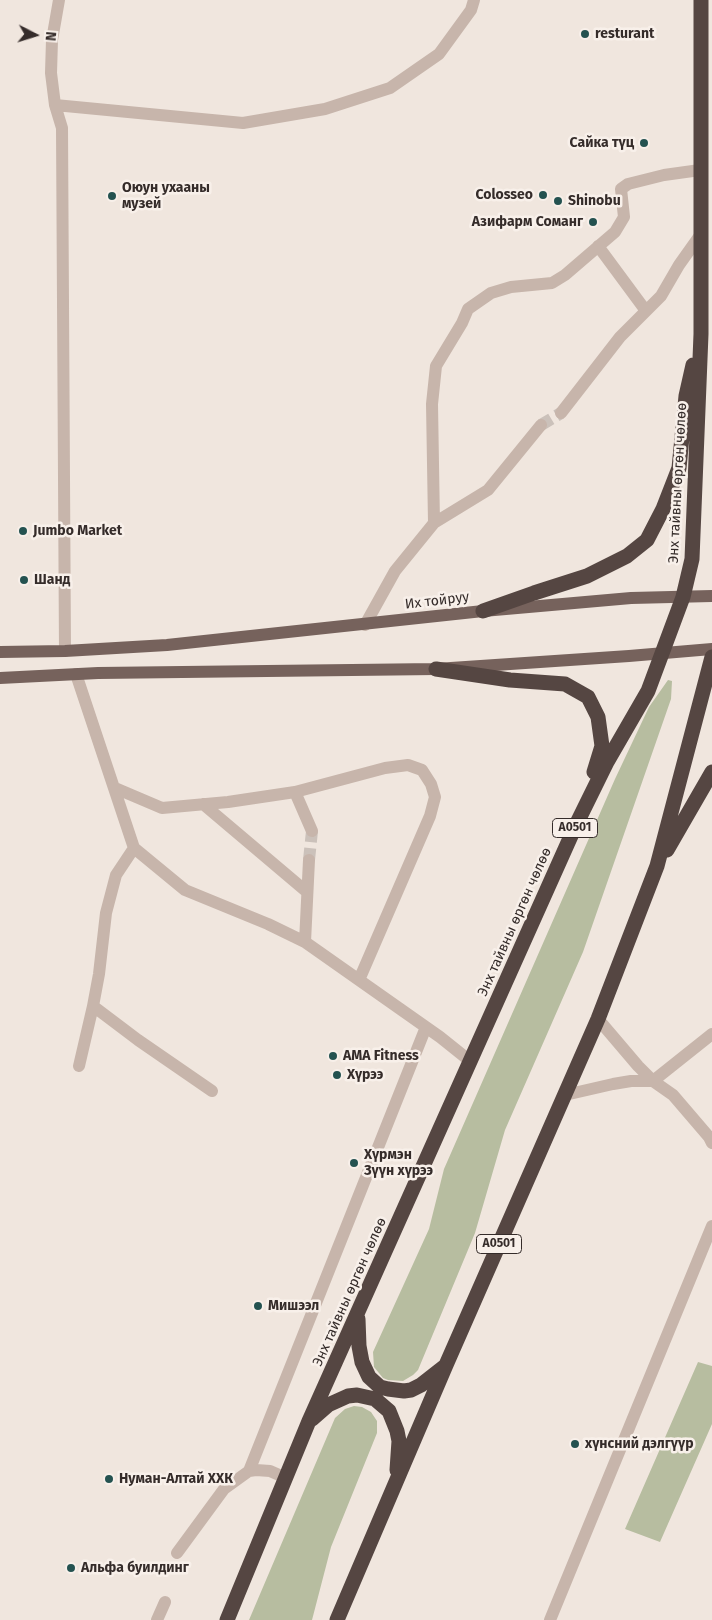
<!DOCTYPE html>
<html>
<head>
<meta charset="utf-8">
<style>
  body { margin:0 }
  #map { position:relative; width:712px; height:1620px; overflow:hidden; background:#f0e6de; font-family:"Fira Sans",sans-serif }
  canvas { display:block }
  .north { position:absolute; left:10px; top:10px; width:50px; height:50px; -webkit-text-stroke:4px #f8f0ea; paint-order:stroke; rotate:95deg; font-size:14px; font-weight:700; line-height:20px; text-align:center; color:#352c2a }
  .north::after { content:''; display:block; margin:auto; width:18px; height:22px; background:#352c2a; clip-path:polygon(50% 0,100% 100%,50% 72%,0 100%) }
</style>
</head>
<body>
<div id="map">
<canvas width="712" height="1620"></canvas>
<div class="north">N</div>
</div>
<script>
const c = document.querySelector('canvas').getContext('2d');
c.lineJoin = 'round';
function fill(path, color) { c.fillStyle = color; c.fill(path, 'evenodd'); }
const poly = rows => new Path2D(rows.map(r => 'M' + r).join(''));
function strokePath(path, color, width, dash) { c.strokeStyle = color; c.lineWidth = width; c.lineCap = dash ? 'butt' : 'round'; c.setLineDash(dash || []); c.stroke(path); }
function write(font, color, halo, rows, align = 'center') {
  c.font = font + ' "Fira Sans",sans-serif'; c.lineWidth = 5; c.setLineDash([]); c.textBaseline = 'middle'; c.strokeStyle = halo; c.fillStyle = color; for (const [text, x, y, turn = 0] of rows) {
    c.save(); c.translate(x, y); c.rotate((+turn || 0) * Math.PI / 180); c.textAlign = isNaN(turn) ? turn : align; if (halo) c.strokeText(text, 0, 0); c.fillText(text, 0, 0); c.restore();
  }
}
const green = poly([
  [668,680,672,681,671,699,583,952,505,1130,475,1233,418,1370,413,1375,403,1381,388,1380,383,1378,374,1367,373,1352,429,1229,444,1169,615,779,649,707],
  [698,1362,712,1366,712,1424,660,1542,625,1529],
  [354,1406,362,1407,371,1412,377,1421,377,1433,331,1547,312,1620,249,1620,335,1418,345,1409]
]);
const minorTunnel = poly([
  [541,425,561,413],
  [309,860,312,831]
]);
const minor = poly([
  [59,0,52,40,51,73,55,105,62,128,65,651],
  [55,105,243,123,325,109,390,88,439,54,471,10,474,0],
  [598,246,646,311],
  [561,413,620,337,661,296,679,265,701,234],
  [434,523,432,404,436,366,462,323,468,309,491,293,511,287,552,283,565,275,615,232,624,217,621,189,628,184,664,175,700,170],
  [365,625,395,571,434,523,488,490,541,425],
  [76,674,134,848,185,890,268,924,305,942,440,1037,470,1061],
  [115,788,162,808,228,802,295,792,312,831],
  [295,792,385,768,408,765,422,770,431,784,435,797,430,816,359,980],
  [203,804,307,892],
  [134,848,116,875,106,913,99,974,93,1006,138,1040,212,1091],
  [305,942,309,860],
  [598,1019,638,1066,653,1081,673,1095,709,1137,712,1143],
  [79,1066,93,1006],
  [565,1095,613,1084,631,1081,653,1081,712,1034],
  [249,1471,426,1027],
  [177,1553,224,1489,249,1471,256,1470,270,1471,286,1478],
  [157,1620,165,1602],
  [550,1620,712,1226]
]);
const major = poly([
  [0,652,65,651,167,645,483,611,631,598,712,596],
  [0,678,98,673,436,669,629,656,712,649]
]);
const highway = poly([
  [483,611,534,593,587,576,627,556,647,540,663,509,679,468,686,396,693,365],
  [436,669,510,680,565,684,588,697,598,717,602,746,594,772],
  [667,850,712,772],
  [358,1319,359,1346,362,1362,369,1377,380,1387,388,1389,404,1391,411,1390,421,1385,444,1367],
  [312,1419,328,1405,348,1396,357,1395,375,1399,389,1411,397,1431,399,1441,397,1470],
  [227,1620,309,1421,575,827,607,762,648,691,683,597,692,559,701,334,701,0],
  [337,1620,446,1365,598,1019,657,866,712,657]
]);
const markers = [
  [585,34,5,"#245250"],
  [644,143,5,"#245250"],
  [543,195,5,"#245250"],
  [112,196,5,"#245250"],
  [558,201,5,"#245250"],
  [593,222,5,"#245250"],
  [23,531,5,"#245250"],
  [24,580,5,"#245250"],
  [333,1056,5,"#245250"],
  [337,1075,5,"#245250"],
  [354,1163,5,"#245250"],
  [258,1306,5,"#245250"],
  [575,1444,5,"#245250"],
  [109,1479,5,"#245250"],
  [71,1568,5,"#245250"]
];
const shields = [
  [575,828,45],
  [499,1244,45]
];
const shieldNames = [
  ["A0501",575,828],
  ["A0501",499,1244]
];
const poiNames = [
  ["resturant",595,34],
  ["Сайка түц",634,143,"right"],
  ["Оюун ухааны",122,188],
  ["музей",122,204],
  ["Colosseo",533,195,"right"],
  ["Shinobu",568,201],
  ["Азифарм Соманг",583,222,"right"],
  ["Jumbo Market",33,531],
  ["Шанд",34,580],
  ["AMA Fitness",343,1056],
  ["Хүрээ",347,1075],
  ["Хүрмэн",364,1155],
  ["Зүүн хүрээ",364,1171],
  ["Мишээл",268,1306],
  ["хүнсний дэлгүүр",585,1444],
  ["Нуман-Алтай ХХК",119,1479],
  ["Альфа буилдинг",81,1568]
];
const streetNames = [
  ["Энх тайвны өргөн чөлөө",678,483,-87],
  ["Их тойруу",437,601,-7],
  ["Энх тайвны өргөн чөлөө",515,922,-66],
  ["Энх тайвны өргөн чөлөө",350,1292,-66]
];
fill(green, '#b7bda0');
strokePath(minorTunnel, '#cbc1ba', 12, [12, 6]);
strokePath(minor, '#c7b5ab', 12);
strokePath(major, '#76625c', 12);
strokePath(highway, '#554642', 15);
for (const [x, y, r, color] of markers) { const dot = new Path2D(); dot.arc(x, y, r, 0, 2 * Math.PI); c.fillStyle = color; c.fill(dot); strokePath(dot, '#f8f0ea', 2); }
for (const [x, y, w] of shields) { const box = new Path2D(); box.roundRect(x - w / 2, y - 9.5, w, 19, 4); c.fillStyle = '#f8f0ea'; c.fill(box); strokePath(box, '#352c2a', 1); }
write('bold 12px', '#352c2a', null, shieldNames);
write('bold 14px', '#352c2a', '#f8f0ea', poiNames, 'left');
write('14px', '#352c2a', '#f8f0ea', streetNames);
</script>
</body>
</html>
